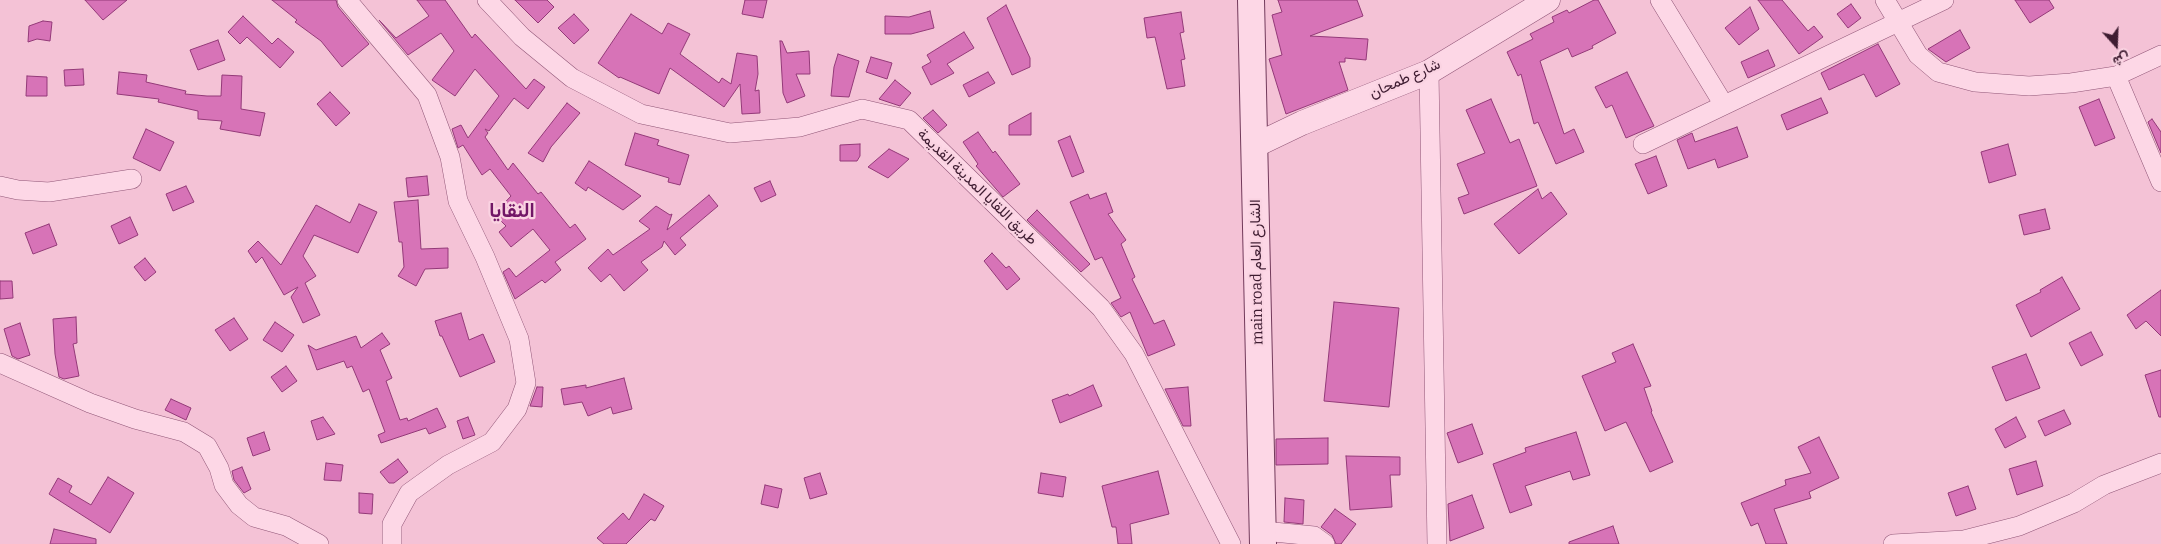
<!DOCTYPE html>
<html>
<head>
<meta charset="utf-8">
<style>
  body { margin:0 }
  #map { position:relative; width:2161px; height:544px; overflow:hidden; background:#f4c2d6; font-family:Bitter,Vazirmatn,serif }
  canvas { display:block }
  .north { position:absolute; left:2091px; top:20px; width:50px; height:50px; -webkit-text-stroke:4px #fad3e2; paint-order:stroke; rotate:160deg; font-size:14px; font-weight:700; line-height:20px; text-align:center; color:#3e1c31 }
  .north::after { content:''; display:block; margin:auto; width:18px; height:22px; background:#3e1c31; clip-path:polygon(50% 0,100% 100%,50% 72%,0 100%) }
</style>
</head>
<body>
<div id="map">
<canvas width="2161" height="544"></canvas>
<div class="north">ش</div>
</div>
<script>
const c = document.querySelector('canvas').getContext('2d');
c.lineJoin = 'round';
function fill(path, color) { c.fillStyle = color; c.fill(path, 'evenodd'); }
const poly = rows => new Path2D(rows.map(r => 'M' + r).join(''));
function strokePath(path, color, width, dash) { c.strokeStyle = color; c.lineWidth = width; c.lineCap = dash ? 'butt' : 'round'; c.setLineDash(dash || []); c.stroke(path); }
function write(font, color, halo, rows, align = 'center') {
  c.font = font + ' Bitter,Vazirmatn,serif'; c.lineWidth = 4.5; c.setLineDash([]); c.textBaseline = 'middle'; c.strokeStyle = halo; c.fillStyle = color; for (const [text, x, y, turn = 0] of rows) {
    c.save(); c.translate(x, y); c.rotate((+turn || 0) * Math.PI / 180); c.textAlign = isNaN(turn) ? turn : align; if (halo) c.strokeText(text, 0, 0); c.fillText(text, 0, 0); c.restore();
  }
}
const building = poly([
  [85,0,127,0,103,20,85,0],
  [272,0,336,0,338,7,369,44,342,67,321,41,295,22,297,20,272,0],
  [417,0,445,0,472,38,475,34,526,89,534,79,545,87,528,109,514,98,489,131,485,129,488,133,485,137,508,170,513,163,538,194,541,192,570,228,575,224,586,239,555,262,561,270,545,283,542,280,515,299,503,272,509,268,516,277,550,250,533,229,511,247,499,232,506,226,494,214,511,196,490,169,482,175,463,145,458,148,452,129,461,125,468,138,499,96,475,69,455,96,432,80,454,51,441,33,408,55,379,20,396,38,429,16,417,0],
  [515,0,547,0,554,7,538,23,515,0],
  [745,0,767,0,763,18,742,14,745,0],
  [1278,0,1357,0,1363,16,1310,36,1368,39,1366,60,1345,58,1345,62,1339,62,1348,90,1286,114,1269,59,1282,55,1272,15,1282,12,1278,0],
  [1594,0,1598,0,1616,33,1592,46,1593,48,1572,57,1568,48,1540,61,1564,134,1574,129,1584,152,1556,164,1538,122,1534,124,1521,74,1518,76,1507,52,1533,39,1530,34,1554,22,1552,17,1567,10,1569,13,1594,0],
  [1758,0,1782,0,1808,31,1814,26,1823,37,1799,54,1758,0],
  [2015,0,2049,0,2054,8,2030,23,2015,0],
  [1851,4,1861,18,1848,28,1837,14,1851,4],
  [1006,5,1030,58,1030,67,1012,75,987,18,1006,5],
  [1750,7,1759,29,1739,45,1725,28,1750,7],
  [930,11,934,28,911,34,885,34,885,16,909,17,930,11],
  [1181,12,1184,32,1180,33,1185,59,1181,60,1185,86,1167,89,1155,37,1147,38,1144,18,1181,12],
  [574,14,589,30,574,44,558,28,574,14],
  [631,14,662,34,668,23,690,34,680,54,719,83,722,78,731,84,737,53,757,56,758,74,755,91,759,90,760,113,742,114,740,84,724,107,670,68,659,94,620,77,619,78,598,63,631,14],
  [243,16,272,44,278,38,294,52,280,68,247,37,240,44,228,32,243,16],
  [43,21,52,22,50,41,37,39,28,42,29,26,43,21],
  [1960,30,1970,48,1946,62,1928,49,1960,30],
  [964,32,974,48,947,64,954,73,931,85,922,67,931,62,927,55,964,32],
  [218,40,225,60,198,70,190,50,218,40],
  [780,41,782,41,787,53,809,51,810,74,796,74,805,96,787,103,783,93,780,41],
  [1878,44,1900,84,1876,97,1864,74,1829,90,1821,73,1878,44],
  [1768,50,1775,66,1748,78,1741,62,1768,50],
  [838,54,859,61,849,97,831,96,834,67,838,54],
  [871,57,892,63,887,79,866,72,871,57],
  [83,69,84,85,65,86,64,70,83,69],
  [119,72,147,75,146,82,186,91,185,94,207,96,221,96,222,75,242,76,241,109,265,113,260,136,220,129,222,121,198,119,198,111,158,102,159,99,117,94,119,72],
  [988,72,995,83,969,97,963,85,988,72],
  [1627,72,1654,126,1626,138,1612,105,1606,108,1595,87,1627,72],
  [27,76,47,77,47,96,26,96,27,76],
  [895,80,911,93,900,106,879,99,895,80],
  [330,92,350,113,336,126,317,104,330,92],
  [1821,98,1828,113,1787,130,1781,115,1821,98],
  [1491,99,1510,143,1519,139,1537,186,1464,214,1458,198,1469,194,1457,164,1485,153,1466,110,1491,99],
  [2099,99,2115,138,2095,146,2079,107,2099,99],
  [567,103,580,113,551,147,543,162,528,153,567,103],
  [933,110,947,125,938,133,923,118,933,110],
  [1031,113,1031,135,1009,135,1009,125,1031,113],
  [2152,119,2161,132,2161,153,2148,122,2152,119],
  [1737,127,1748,157,1718,168,1715,159,1688,169,1677,140,1692,133,1695,142,1737,127],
  [146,129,174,142,160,171,133,158,146,129],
  [978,132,993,153,995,151,1020,184,1003,197,976,166,978,164,963,142,978,132],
  [635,133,659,140,657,145,689,155,680,185,668,182,669,178,625,165,635,133],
  [1070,136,1084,172,1072,177,1058,141,1070,136],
  [860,144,860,156,857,161,840,161,840,145,860,144],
  [2008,144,2016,175,1989,183,1981,152,2008,144],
  [889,149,909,159,888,178,868,167,889,149],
  [1656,156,1667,186,1648,194,1635,164,1656,156],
  [589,161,603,170,641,196,623,210,588,187,586,191,575,183,589,161],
  [427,176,429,195,408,197,406,178,427,176],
  [770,181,776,195,761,202,754,188,770,181],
  [186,186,194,202,173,211,166,194,186,186],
  [1538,189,1542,199,1551,192,1567,214,1519,254,1494,224,1538,189],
  [1106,193,1113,212,1108,214,1126,240,1121,244,1135,277,1132,279,1154,324,1164,320,1175,345,1148,356,1130,312,1121,317,1111,303,1121,298,1102,257,1095,260,1070,202,1088,194,1090,199,1106,193],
  [709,195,718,206,680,238,686,245,675,255,664,241,662,247,641,262,648,270,624,291,610,274,601,282,588,268,608,249,613,255,650,229,639,221,656,206,670,215,672,214,667,230,709,195],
  [418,200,421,249,448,248,448,268,425,269,416,286,398,276,404,267,402,242,399,242,394,202,418,200],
  [359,204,377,212,358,253,314,235,303,256,316,276,305,283,320,315,303,323,291,297,298,287,284,295,262,257,256,263,248,251,258,241,281,265,316,205,350,223,359,204],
  [2045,209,2050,229,2024,235,2019,215,2045,209],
  [1037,210,1090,264,1081,272,1027,220,1037,210],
  [130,217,138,235,119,244,111,226,130,217],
  [49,224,57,245,33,254,25,233,49,224],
  [992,253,1006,268,1009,266,1020,279,1007,290,984,261,992,253],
  [145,258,156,272,145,281,134,267,145,258],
  [2062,277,2080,309,2031,337,2016,305,2041,292,2040,290,2062,277],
  [0,281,12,281,13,298,0,299,0,281],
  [2161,290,2161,336,2146,321,2136,329,2127,315,2161,290],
  [1334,302,1399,308,1389,407,1324,401,1334,302],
  [461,313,469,340,483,334,495,362,460,377,442,336,440,336,435,321,461,313],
  [76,317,77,343,73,344,79,376,64,379,59,377,55,354,53,319,76,317],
  [234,318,248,339,230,351,215,330,234,318],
  [275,322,294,335,282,352,263,340,275,322],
  [20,323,30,355,18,359,12,356,4,329,20,323],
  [2091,332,2103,355,2081,366,2069,343,2091,332],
  [382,333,390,344,380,350,392,378,386,381,400,420,407,418,408,421,437,408,446,427,429,434,426,428,381,443,378,435,385,432,369,389,363,392,352,366,347,368,344,361,317,370,308,345,316,350,356,336,361,348,382,333],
  [1633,344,1651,386,1644,388,1652,411,1651,412,1673,462,1650,472,1626,422,1605,431,1582,376,1616,362,1612,353,1633,344],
  [2026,354,2040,388,2006,401,1992,367,2026,354],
  [286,366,297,381,282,392,271,377,286,366],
  [2161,370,2161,417,2159,417,2145,375,2161,370],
  [624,378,632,409,613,414,611,407,588,416,582,402,564,405,561,389,586,385,586,388,624,378],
  [1093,385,1102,406,1060,423,1052,400,1068,394,1069,396,1093,385],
  [537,387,543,387,542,407,530,406,537,387],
  [1188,387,1191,426,1183,426,1165,389,1188,387],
  [171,399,191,408,186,420,165,410,171,399],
  [2064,410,2071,424,2045,436,2038,421,2064,410],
  [323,417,335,434,317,440,311,421,323,417],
  [468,417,475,435,463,439,457,421,468,417],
  [2016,417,2026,437,2005,448,1995,429,2016,417],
  [1472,424,1483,454,1458,463,1447,433,1472,424],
  [264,432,270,450,253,456,247,438,264,432],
  [1576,432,1590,475,1573,480,1570,471,1525,486,1532,505,1510,513,1493,464,1526,452,1525,448,1576,432],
  [1819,437,1839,478,1809,492,1811,498,1774,509,1787,544,1766,544,1758,523,1751,526,1741,503,1786,485,1785,480,1811,473,1798,447,1819,437],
  [1328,438,1328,464,1276,465,1276,439,1328,438],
  [1346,456,1400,457,1400,475,1390,475,1392,507,1350,510,1346,456],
  [398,459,408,472,394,483,389,483,380,472,398,459],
  [2036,461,2043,486,2017,495,2009,469,2036,461],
  [326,463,343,465,341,481,324,480,326,463],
  [242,467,251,489,244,493,234,480,232,471,242,467],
  [1158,471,1169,514,1130,524,1132,544,1118,544,1116,527,1112,527,1102,486,1158,471],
  [820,473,827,494,810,499,804,478,820,473],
  [1041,473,1066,477,1063,497,1038,493,1041,473],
  [108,477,134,493,110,533,49,494,58,478,72,486,69,492,91,505,108,477],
  [765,485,782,489,778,508,761,504,765,485],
  [1968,486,1976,509,1956,516,1948,493,1968,486],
  [359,493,373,494,372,514,359,513,359,493],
  [644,494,664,506,655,521,651,519,626,544,604,544,597,538,623,513,629,520,644,494],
  [1472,495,1484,528,1450,541,1448,504,1472,495],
  [1285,498,1304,500,1303,524,1284,522,1285,498],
  [1335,509,1356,524,1341,544,1336,544,1332,535,1321,527,1335,509],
  [1613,526,1619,544,1569,544,1569,542,1613,526],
  [54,529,96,539,96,544,50,544,54,529]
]);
const minor = poly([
  [347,0,427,95,450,157,458,201,485,257,519,339,526,383,517,409,492,442,448,465,409,493,392,524,392,544],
  [487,0,522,37,572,78,641,114,730,133,800,127,862,109,909,120,1101,308,1134,354,1231,544],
  [1660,0,1724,105],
  [1885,0,1918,55,1938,72,1975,82,2029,86,2071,83,2116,76,2161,55],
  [1429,72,1437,544],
  [2116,76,2161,182],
  [1643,144,1944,0],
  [0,186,18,190,49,192,132,179],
  [0,363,90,403,135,419,184,432,207,446,219,468,224,485,239,505,254,517,286,526,319,544],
  [1263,531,1314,536,1325,544],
  [1893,544,1964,540,2019,526,2074,503,2104,485,2161,463]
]);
const tertiary = poly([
  [1254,146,1302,123,1429,72,1548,0]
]);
const secondary = poly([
  [1251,0,1263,544]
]);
const streetNames = [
  ["شارع طمحان",1405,79,-24],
  ["طريق اللقايا المدينة القديمة",977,187,44],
  ["main road الشارع العام",1257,272,-91]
];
const districtNames = [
  ["النقايا",512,211]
];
fill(building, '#d773b7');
strokePath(building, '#933978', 1);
strokePath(minor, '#905677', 20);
strokePath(tertiary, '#905677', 25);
strokePath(secondary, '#723a5b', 28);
strokePath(minor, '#fdd7e6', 19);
strokePath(tertiary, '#fdd7e6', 24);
strokePath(secondary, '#fdd7e6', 26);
write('15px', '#3e1c31', '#fad3e2', streetNames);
write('bold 20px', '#711666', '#fad3e2', districtNames);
</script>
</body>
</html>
